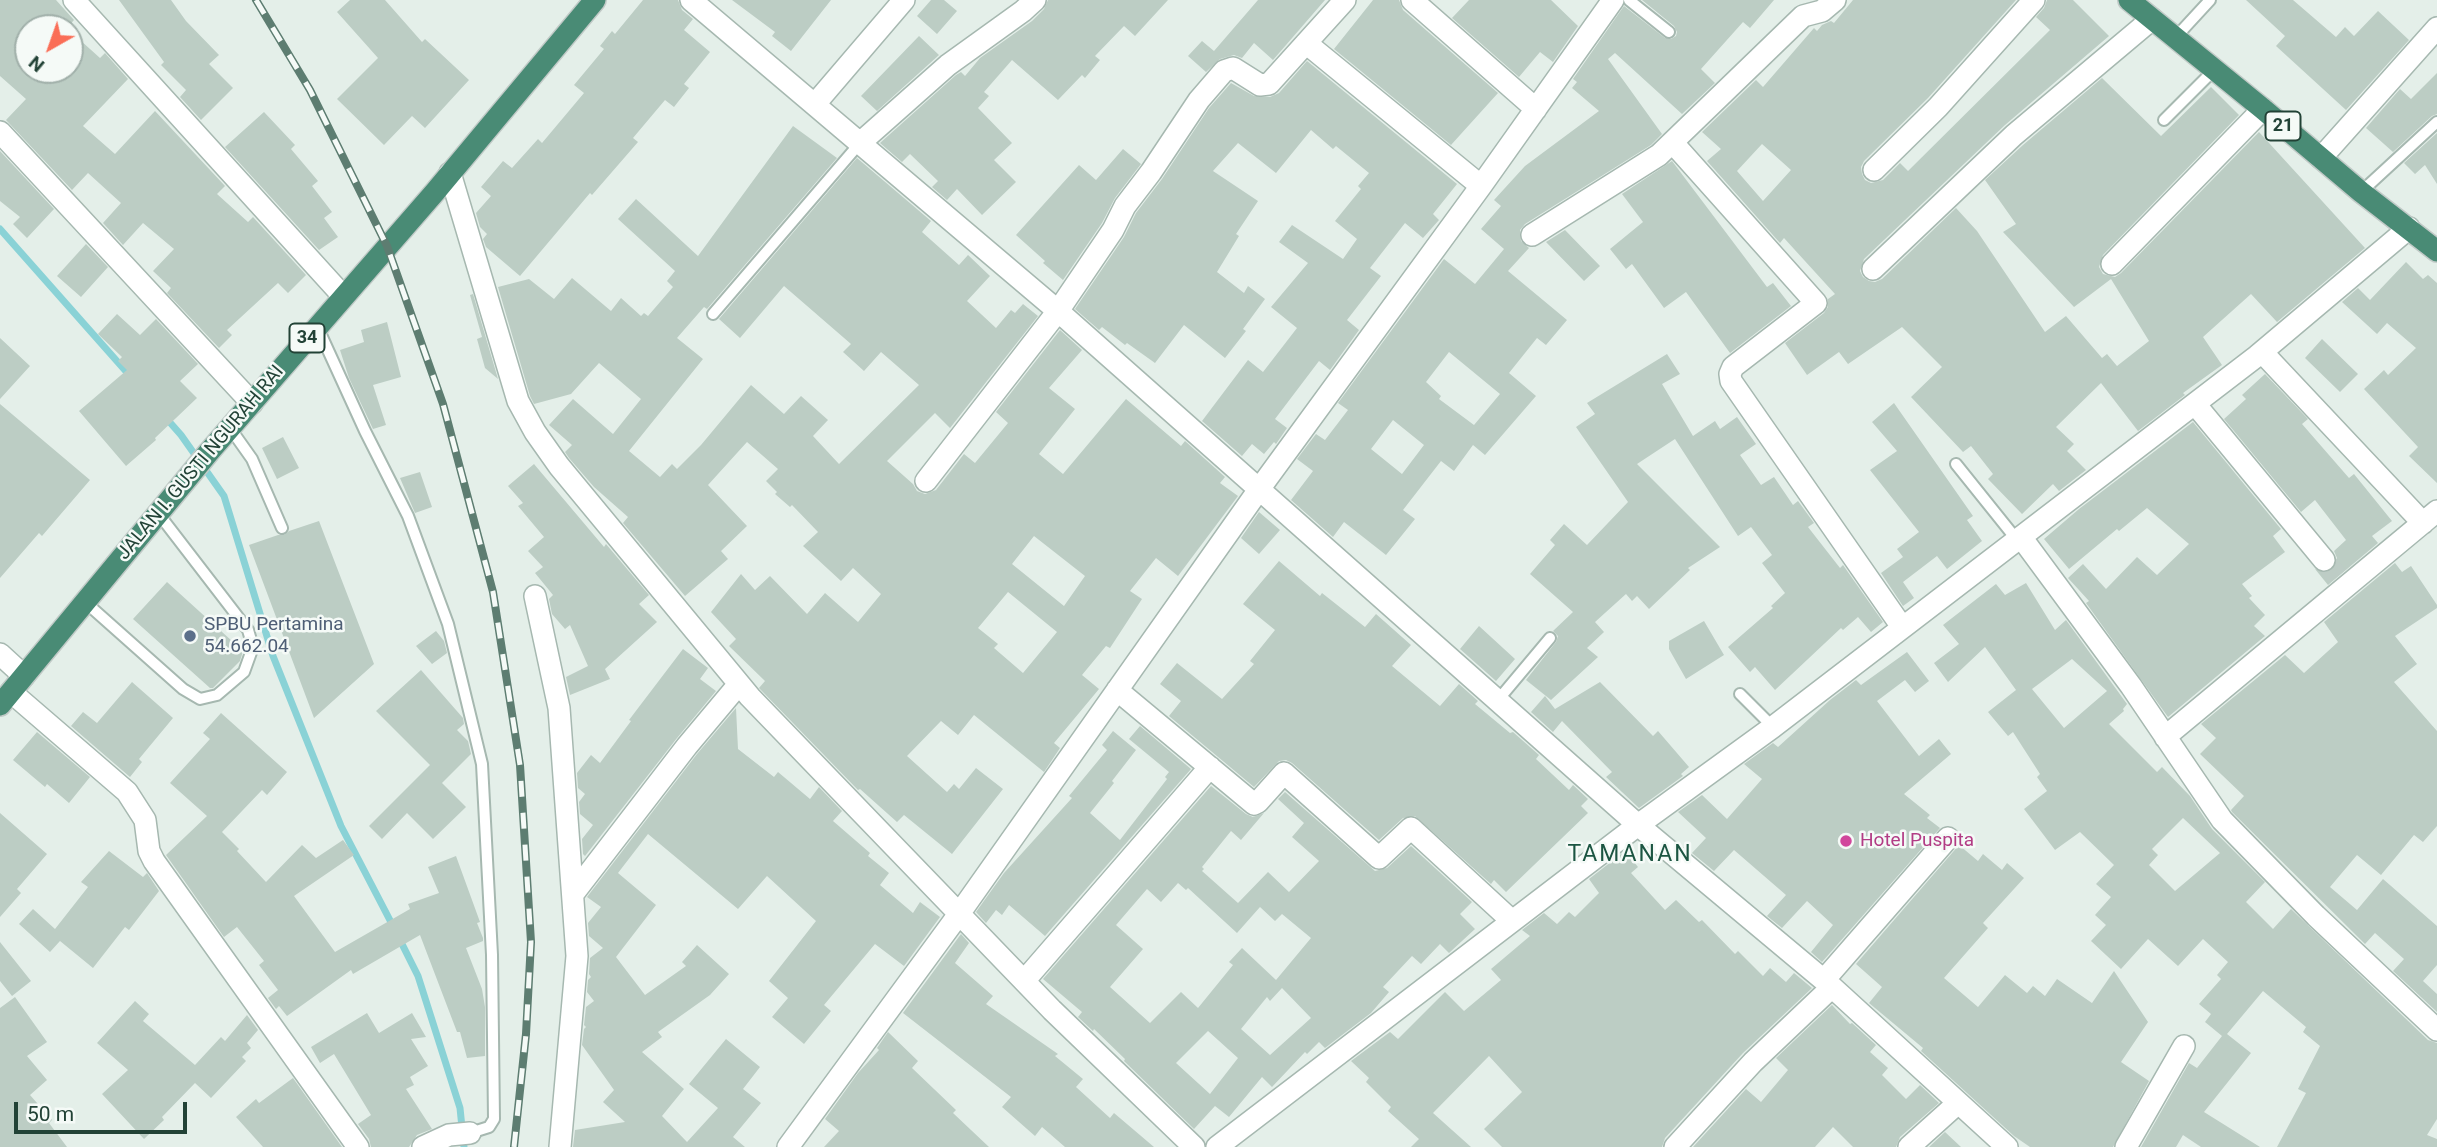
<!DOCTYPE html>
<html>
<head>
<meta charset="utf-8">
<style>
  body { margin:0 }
  #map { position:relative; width:2437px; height:1147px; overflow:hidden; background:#e4efe9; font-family:Roboto,sans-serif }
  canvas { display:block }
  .north { position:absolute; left:14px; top:14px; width:70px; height:70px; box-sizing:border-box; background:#f5faf7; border:2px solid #a1b0aa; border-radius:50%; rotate:220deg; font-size:19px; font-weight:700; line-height:28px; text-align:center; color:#224236 }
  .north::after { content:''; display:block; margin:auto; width:24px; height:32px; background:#fa6e57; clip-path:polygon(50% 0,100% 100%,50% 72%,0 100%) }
  .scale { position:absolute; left:14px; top:1102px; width:173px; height:32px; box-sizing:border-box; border:4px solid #224236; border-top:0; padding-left:9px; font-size:21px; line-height:24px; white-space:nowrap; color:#224236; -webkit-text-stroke:5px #f5faf7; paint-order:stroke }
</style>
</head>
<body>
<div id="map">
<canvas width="2437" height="1147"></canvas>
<div class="north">N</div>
<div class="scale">50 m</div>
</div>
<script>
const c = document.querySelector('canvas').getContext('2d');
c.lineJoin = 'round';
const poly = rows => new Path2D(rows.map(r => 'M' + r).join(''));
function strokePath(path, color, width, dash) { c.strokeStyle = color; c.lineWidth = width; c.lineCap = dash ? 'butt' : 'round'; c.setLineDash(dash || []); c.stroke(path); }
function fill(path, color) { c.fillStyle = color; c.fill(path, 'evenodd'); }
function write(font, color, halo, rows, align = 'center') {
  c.font = font + ' Roboto,sans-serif'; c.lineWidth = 5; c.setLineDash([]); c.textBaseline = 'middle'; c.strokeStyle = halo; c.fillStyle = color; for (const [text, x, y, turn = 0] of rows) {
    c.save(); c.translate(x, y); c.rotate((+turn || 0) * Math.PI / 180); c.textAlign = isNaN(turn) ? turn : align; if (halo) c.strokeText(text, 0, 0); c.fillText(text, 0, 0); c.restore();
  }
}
const stream = poly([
  [0,229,131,377],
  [166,418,181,435,224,496,273,656,341,826,394,928],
  [399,938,418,976,460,1108,464,1147]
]);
const building = poly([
  [0,0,56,0,74,20,67,28,28,28,28,70,70,70,70,31,100,58,105,53,128,79,83,126,115,154,155,111,225,186,217,194,248,222,253,217,306,275,288,293,278,283,227,330,232,335,219,348,167,293,171,288,153,271,174,249,143,223,123,245,103,223,121,203,88,173,72,190,6,120,26,99,0,76],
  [119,0,171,0,186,21,219,55,209,64,233,88,201,120,180,97,186,90,161,65,164,62],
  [350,0,385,0,422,42,425,39,469,80,425,128,412,116,384,145,337,99,378,58,337,12],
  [643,0,678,0,682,10,693,19,684,30,710,52,684,84,689,88,674,107,665,100,633,138,638,142,592,195,590,193,520,276,486,247,483,239,487,234,480,227,476,213,491,196,481,187,503,161,512,168,538,139,542,143,584,93,574,85,604,49,600,46,612,31,615,34],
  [732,0,831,0,791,51,772,36,775,32],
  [931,0,944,0,957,11,937,34,917,16],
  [1048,0,1168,0,1135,36,1124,26,1095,56,1100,60,1085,78,1082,75,1058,100,1012,60,984,92,989,96,978,108,1012,143,994,160,1016,182,982,215,957,189,947,200,932,187,938,181,910,154,902,162,880,143,956,75,961,72,965,76,980,58,1032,21,1044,9],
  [1258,0,1325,0,1273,60,1254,43,1242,58,1234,55,1220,59,1206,72,1188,56,1202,41,1214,51],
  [1373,0,1399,0,1403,10,1498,93,1451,145,1334,49],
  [1469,0,1551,0,1578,26,1553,62,1540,52,1519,77,1452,18],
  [1642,0,1774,0,1750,28,1743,22,1701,69,1715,83,1682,114,1615,53,1608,59,1662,134,1651,145,1525,224,1520,230,1521,241,1529,248,1508,271,1567,320,1546,345,1537,338,1509,373,1536,396,1485,455,1473,445,1454,471,1441,461,1403,510,1415,519,1386,555,1344,522,1333,537,1291,500,1313,471,1297,459,1316,434,1325,440,1348,410,1338,403,1444,259,1475,284,1504,249,1481,229,1501,206,1494,200,1525,166,1599,111,1572,88,1577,82,1573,79,1624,6,1665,38,1671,39,1676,36,1677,32,1674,26],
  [1449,352,1500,394,1474,425,1439,399,1441,396,1426,382],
  [1393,420,1424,445,1402,474,1371,449],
  [1853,0,2016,0,1928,98,1864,161,1861,167,1862,174,1865,180,1871,183,1883,180,1900,163,1908,171,2050,30,2036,17,2044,8,2047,0,2073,0,2109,36,2005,125,1864,259,1860,271,1863,277,1869,281,1875,282,1882,279,1956,208,1977,231,2045,332,2066,316,2102,358,2107,354,2117,366,2149,341,2111,279,2074,307,2003,232,2016,224,1985,180,2023,145,2102,78,2161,136,2211,87,2239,115,2103,255,2099,267,2103,274,2115,277,2121,273,2259,132,2365,248,2277,322,2251,294,2203,337,2222,365,2183,393,2185,395,2138,431,2101,383,2056,427,2074,444,2067,451,2086,470,2059,491,2053,484,2022,514,1988,479,1993,474,1971,446,1963,452,1911,397,1942,367,1902,327,1848,364,1839,352,1807,375,1785,343,1824,313,1828,307,1828,299,1835,294,1784,238,1780,243,1707,161,1721,149,1702,132,1756,80,1763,87,1814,28,1817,31,1822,25,1831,21,1834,23],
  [1762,144,1791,170,1763,201,1737,171],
  [2246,0,2293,0,2336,37,2345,27,2354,36,2378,11,2409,40,2346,110,2276,46,2285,36],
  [919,36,939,55,877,111,861,96],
  [1307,61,1457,184,1433,214,1439,220,1423,238,1405,223,1370,268,1381,276,1347,320,1359,330,1330,370,1319,361,1275,419,1287,428,1276,444,1274,442,1264,454,1252,444,1242,456,1202,421,1248,360,1263,372,1297,328,1271,307,1308,263,1279,242,1292,225,1343,259,1357,239,1335,221,1361,189,1358,186,1369,173,1336,146,1333,149,1311,130,1276,173,1238,143,1213,171,1258,201,1236,234,1239,236,1217,272,1244,293,1248,286,1265,299,1243,329,1246,331,1225,358,1184,325,1155,363,1127,343,1125,345,1102,327,1099,330,1075,309,1124,237,1136,213,1162,179,1209,108,1231,83,1254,96,1270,97,1279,93],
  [2437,73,2437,114,2432,116,2393,152,2366,128,2400,89,2411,99],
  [264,112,295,145,291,149,318,181,312,186,332,212,324,218,338,237,319,250,225,147],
  [793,126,837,158,707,309,704,307,677,338,703,359,629,451,660,477,672,464,677,469,701,445,751,385,784,414,801,396,828,420,813,436,839,464,919,385,881,352,864,371,843,352,851,344,784,286,740,338,719,319,857,158,931,221,922,232,959,265,968,255,990,276,967,301,996,328,1011,310,1015,313,1023,304,1038,316,950,428,935,413,887,461,913,484,917,491,925,494,936,490,964,454,975,463,1008,423,996,412,1060,330,1082,350,1049,388,1075,409,1039,454,1063,474,1126,399,1181,446,1185,441,1225,477,1220,483,1238,496,1178,576,1156,558,1130,591,1142,599,1110,648,1106,646,1082,675,1099,689,1054,743,1060,748,1044,772,974,715,958,735,941,721,907,756,947,792,954,784,959,789,976,768,1003,789,952,854,904,815,897,822,860,789,858,790,759,688,765,681,729,646,736,639,711,612,741,574,755,590,770,576,807,614,825,593,858,622,881,594,853,568,841,581,803,546,818,532,792,505,790,507,775,494,777,492,766,481,778,469,747,442,708,485,747,526,721,551,728,559,685,596,623,523,628,517,594,487,569,458,565,452,572,445,549,425,573,399,613,434,641,399,599,363,571,394,534,404,530,396,498,287,529,279,554,299,572,278,611,311,621,298,641,316,644,313,648,316,673,287,667,281,675,271,618,219,636,199,698,256],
  [1034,536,1085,576,1064,606,1012,564],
  [1008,592,1057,632,1023,673,994,648,998,644,978,628],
  [2437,133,2437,184,2425,165,2415,174,2404,163],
  [1123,149,1141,164,1115,198,1102,223,1063,280,1043,263,1045,261,1016,235,1079,165,1096,180],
  [0,151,54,209,27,238,13,224,20,217,0,201],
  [1672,161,1767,287,1773,283,1791,306,1730,353,1686,292,1664,308,1632,264,1626,269,1610,249,1643,222,1622,194],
  [1565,230,1600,266,1584,281,1546,242],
  [86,244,108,267,81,297,57,276],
  [2406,262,2423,279,2428,275,2437,283,2437,483,2409,456,2418,447,2364,389,2384,370,2388,375,2416,348,2387,323,2377,334,2342,302,2358,288,2370,300],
  [473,294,498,379,485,368,477,339,482,337,470,295],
  [117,314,140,335,156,319,198,364,180,381,197,398,155,438,156,440,126,466,79,411,127,370,118,361,122,357,98,334],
  [387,322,401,377,373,385,386,425,373,429,349,378,340,350,364,342,361,330],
  [0,338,30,366,0,399],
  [2322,339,2358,374,2340,392,2305,358],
  [1667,354,1680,374,1662,384,1693,436,1715,421,1720,429,1737,417,1756,444,1740,455,1761,485,1774,477,1793,505,1798,501,1814,523,1808,527,1840,568,1843,565,1883,622,1871,632,1858,617,1843,630,1841,628,1775,690,1755,667,1750,672,1728,647,1773,608,1771,606,1785,593,1762,563,1772,555,1751,527,1738,536,1675,439,1637,464,1720,547,1688,568,1690,570,1649,609,1637,596,1632,601,1626,594,1595,622,1604,632,1587,648,1598,657,1551,700,1526,680,1556,642,1558,636,1553,631,1573,612,1530,574,1555,545,1550,540,1564,524,1587,545,1628,502,1576,427,1595,414,1587,403],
  [2265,374,2308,419,2302,424,2349,478,2354,474,2392,521,2372,536,2378,543,2328,585,2315,569,2326,573,2333,570,2337,558,2334,551,2346,540,2315,500,2301,512,2224,419,2246,399,2242,395],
  [1894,403,1973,516,1967,520,1982,541,1947,569,1937,556,1903,582,1914,598,1903,606,1881,573,1903,557,1897,549,1919,532,1870,470,1897,451,1872,422],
  [0,404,90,480,42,536,39,533,0,578],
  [2193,422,2281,529,2273,536,2285,552,2242,584,2252,596,2249,598,2265,615,2254,626,2265,636,2168,717,2086,603,2089,601,2068,578,2083,564,2106,589,2137,557,2157,575,2189,544,2147,508,2119,531,2117,529,2069,569,2044,539,2079,509],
  [283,437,299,468,277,479,262,448],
  [534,464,604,547,606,544,649,595,639,604,657,622,605,669,610,679,570,695,566,677,588,666,570,625,565,629,552,614,549,599,553,595,535,573,543,567,528,551,544,537,518,506,523,503,508,486],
  [420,472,432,507,415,513,400,478],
  [1259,512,1280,530,1259,554,1241,538],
  [319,521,374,664,314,718,249,545,278,535,284,535,289,531],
  [1279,561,1320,596,1322,593,1365,627,1376,614,1411,645,1392,666,1440,706,1459,684,1478,701,1475,704,1510,733,1513,732,1539,755,1536,759,1569,790,1573,785,1588,799,1581,806,1588,813,1506,892,1494,880,1491,884,1415,816,1403,818,1379,840,1292,763,1286,760,1279,761,1254,787,1169,716,1181,701,1160,684,1177,663,1222,699,1254,664,1250,661,1275,630,1243,604],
  [2395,563,2402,572,2411,566,2437,605,2437,608,2395,636,2417,664,2394,682,2437,731,2437,826,2423,842,2414,835,2381,875,2357,855,2330,887,2357,910,2383,879,2437,926,2437,965,2423,981,2437,994,2437,1012,2393,971,2404,959,2375,933,2365,944,2232,812,2231,810,2244,796,2200,754,2216,738,2201,724,2285,655,2304,673,2338,642,2324,622],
  [167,582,243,651,240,661,213,688,210,688,133,619],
  [2026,583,2055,630,2066,620,2127,704,2123,709,2124,711,2109,724,2157,772,2162,767,2190,796,2212,829,2265,882,2246,902,2273,929,2291,909,2428,1040,2437,1043,2437,1119,2427,1135,2437,1139,2437,1147,2277,1147,2306,1093,2298,1089,2320,1046,2303,1032,2306,1027,2263,991,2227,1034,2251,1053,2204,1112,2260,1147,2201,1147,2183,1135,2176,1147,2141,1147,2189,1063,2197,1068,2222,1036,2205,1022,2211,1014,2199,1004,2221,979,2217,975,2228,962,2203,939,2178,966,2148,939,2121,969,2091,941,2106,925,2095,915,2111,897,2096,884,2114,865,2080,832,2055,850,2024,809,2047,791,2037,777,2040,774,2013,732,2008,736,1988,712,2016,690,1985,647,1948,682,1934,663,1959,644,1943,625,1996,584,2005,595],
  [2072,659,2107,691,2064,728,2032,689],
  [2183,818,2220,853,2175,891,2149,865,2158,855,2152,849],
  [1704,621,1724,655,1686,679,1669,649,1669,641],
  [1479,626,1515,659,1496,681,1460,649],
  [436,631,444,641,447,653,432,664,416,646],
  [683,649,708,668,700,679,716,691,677,738,585,856,583,854,582,839,593,825,580,814,579,802,585,794,578,788,577,773,591,755,600,763,631,721,629,720],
  [1907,652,1929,681,1915,692,1905,680,1877,701,1919,756,1939,739,1951,754,1904,794,1930,815,1927,818,1940,828,1822,962,1811,952,1833,925,1807,901,1782,928,1767,916,1786,895,1734,850,1714,871,1692,853,1706,838,1678,812,1702,795,1727,819,1762,779,1744,764,1773,743,1778,747,1830,700,1856,680,1861,685],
  [421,670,463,718,464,724,457,730,468,741,471,754,442,783,466,807,433,839,407,813,382,839,369,826,430,765,376,711],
  [132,682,173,718,139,759,142,762,130,777,71,726,83,712,97,723],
  [1600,682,1653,736,1658,731,1689,767,1681,774,1683,776,1639,808,1606,777,1612,772,1562,721,1553,732,1531,712,1545,696,1555,709],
  [736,708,738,749,774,777,778,772,810,799,819,787,842,811,833,821,870,853,868,856,889,873,880,885,913,913,920,902,940,917,904,966,875,944,824,1005,831,1011,804,1044,772,1017,788,998,769,981,816,921,767,876,738,909,648,834,618,873,656,905,616,957,645,995,686,966,682,962,697,945,729,974,710,995,658,1032,662,1037,642,1052,684,1089,662,1116,687,1142,718,1108,689,1084,726,1039,760,1067,743,1089,761,1103,733,1137,745,1147,573,1147,575,1130,625,1122,603,1102,614,1090,582,1045,584,1029,586,1027,584,1025,586,1007,594,1001,587,992,588,980,591,977,589,974,590,958,603,948,589,936,588,923,601,907,587,897,697,754],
  [221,713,287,772,267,795,262,790,222,832,239,849,237,851,266,882,302,845,316,858,343,840,354,855,294,896,335,952,410,909,408,904,439,893,428,867,456,856,480,922,477,923,483,938,483,941,466,948,482,989,485,1007,485,1056,467,1058,460,1032,457,1032,420,935,353,974,351,970,287,1016,279,1006,276,1009,268,998,278,990,259,965,264,961,237,927,224,937,166,855,207,816,170,783,210,739,203,733],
  [1140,726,1191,769,1045,936,1009,905,1002,915,996,910,986,923,976,912,1004,873,1072,798,1069,796,1107,750,1102,745,1113,731,1136,750,1112,781,1114,783,1090,813,1120,840,1167,779,1165,777,1169,772,1129,739],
  [37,732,90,777,69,803,47,784,45,787,13,760],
  [1211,786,1246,814,1253,817,1264,813,1241,840,1231,831,1202,867,1204,869,1202,871,1238,903,1268,872,1289,892,1319,861,1292,837,1304,823,1278,799,1285,792,1375,871,1387,868,1411,846,1472,902,1460,914,1475,929,1449,953,1440,944,1421,964,1412,956,1383,987,1389,992,1371,1013,1325,1048,1319,1042,1307,1054,1305,1052,1272,1087,1262,1077,1229,1117,1215,1106,1194,1129,1124,1061,1125,1059,1094,1029,1093,1031,1078,1017,1082,1012,1043,979],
  [1178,883,1186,890,1188,888,1237,933,1260,907,1275,921,1282,914,1311,938,1276,980,1242,948,1229,962,1233,965,1198,1008,1181,992,1150,1023,1110,987,1143,949,1116,925,1147,889,1161,902],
  [1282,988,1311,1018,1270,1055,1241,1029,1267,997,1270,1001],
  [1208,1031,1238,1058,1210,1094,1176,1063],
  [0,813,47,854,17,889,21,893,0,917],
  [1959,845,1978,861,1983,854,2002,870,2007,863,2024,878,1983,923,1988,928,1944,978,1978,1007,2005,975,2027,993,2033,986,2045,996,2057,979,2092,1003,2114,971,2148,1022,2121,1062,2149,1081,2113,1147,2030,1147,2014,1136,1921,1051,1923,1048,1869,1003,1882,987,1856,964],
  [109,851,143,877,147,873,159,891,129,930,125,927,93,968,60,941,50,952,19,924,33,909,55,929,88,887,81,882],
  [1625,851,1638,867,1631,873,1665,910,1676,900,1699,922,1702,920,1735,954,1738,951,1763,976,1770,968,1786,982,1794,973,1812,988,1743,1053,1665,1138,1662,1147,1502,1147,1484,1129,1522,1092,1489,1056,1433,1113,1471,1147,1411,1147,1419,1139,1388,1111,1391,1107,1366,1082,1369,1078,1351,1061,1390,1032,1398,1039,1445,992,1464,1011,1501,980,1491,969,1530,936,1522,930,1544,913,1557,924,1569,912,1575,917,1599,893,1589,879],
  [961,934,969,943,955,963,993,996,986,1004,1058,1054,1055,1056,1083,1079,1076,1087,1110,1118,1114,1113,1154,1147,1065,1147,1042,1127,1035,1136,1002,1107,1011,1097,903,1013],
  [0,942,31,981,12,996,0,981],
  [15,997,47,1042,27,1056,47,1080,30,1095,52,1120,49,1123,67,1147,0,1147,0,1008],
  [135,1001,149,1014,143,1021,195,1065,221,1037,225,1041,247,1015,258,1030,247,1043,251,1048,242,1057,246,1061,211,1098,195,1083,162,1117,164,1120,144,1139,102,1094,128,1070,97,1043],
  [1832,1005,1850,1024,1852,1023,1876,1045,1870,1052,1888,1068,1882,1075,1906,1099,1920,1085,1939,1103,1900,1137,1896,1147,1853,1147,1833,1127,1815,1147,1693,1147,1746,1089,1761,1102,1788,1070,1776,1058],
  [367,1013,379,1033,412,1013,426,1037,411,1039,428,1066,410,1077,414,1085,406,1089,432,1129,417,1135,409,1147,371,1147,369,1139,358,1124,371,1115,334,1054,320,1063,311,1047],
  [888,1032,918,1061,912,1068,956,1110,953,1113,989,1147,824,1147,839,1131,825,1119,858,1073,879,1050,877,1048],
  [293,1078,342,1147,263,1147,236,1117,256,1099,259,1103],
  [1945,1132,1961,1147,1929,1147]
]);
const minorTunnel = poly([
  [2324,560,2339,579]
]);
const service = poly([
  [1629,0,1669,32],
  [2175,38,2210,0],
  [2164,120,2214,70],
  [2361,192,2437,122],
  [713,314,860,143],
  [317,326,365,431,408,516,448,624,482,764,492,955,494,1119,489,1127,470,1133],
  [230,428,252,459,282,528],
  [1956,464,2017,540],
  [84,601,183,689,200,699,217,695,244,672,253,647,248,630,158,513],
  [1740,694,1773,727],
  [1498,700,1550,638]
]);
const minor = poly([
  [74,0,343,296],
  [691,0,1058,311,1638,825,1832,987,2007,1147],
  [1412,0,1536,109],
  [1306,43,1481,186],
  [815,104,904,0],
  [0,132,252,403],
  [860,143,948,65,1023,11,1035,0],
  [1673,143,1816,303,1733,367,1730,374,1731,381,1902,627],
  [2321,158,2437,28],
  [1874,170,1938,107,2034,0],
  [450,173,518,401,535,432,559,466,750,697,1052,1010,1194,1147],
  [1532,235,1659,155,1803,16,1822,11,1835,0],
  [2112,264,2263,109],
  [1873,269,2014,135,2152,19],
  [2262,352,2423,523],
  [2195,404,2324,560],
  [926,481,1058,311,1113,230,1125,206,1151,172,1199,100,1224,71,1233,68,1260,85,1269,84,1345,0],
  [2021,537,2131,686,2222,820,2316,916,2437,1030],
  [535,596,559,708,577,956,560,1147],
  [0,654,24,676],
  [1117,690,1254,804,1258,802,1284,773,1379,858,1411,828,1512,921],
  [11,692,127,792,145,820,149,851,154,861,358,1147],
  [2165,737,2437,511],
  [573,894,687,746,739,684],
  [1824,980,1948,838],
  [1024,981,1210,767],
  [423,1147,449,1135,470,1133],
  [788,1147,959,914,1260,488,1481,186,1613,0],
  [1217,1147,1638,825,1773,727,2257,356,2409,228],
  [1675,1147,1753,1062,1832,987],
  [1909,1147,1958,1103],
  [2126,1147,2184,1046]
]);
const trunk = poly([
  [2129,0,2263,109,2361,192,2437,251],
  [0,705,209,452,435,192,595,0]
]);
const rail = poly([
  [256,0,310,90,387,246,443,404,493,592,520,765,531,942,526,1034,514,1147]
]);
const markers = [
  [190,636,7,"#5c6f8a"],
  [1846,841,7,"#d1479c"]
];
const shields = [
  [2283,126,35],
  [307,338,35]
];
const shieldNames = [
  ["21",2283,126],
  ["34",307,338]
];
const streetNames = [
  ["JALAN I. GUSTI NGURAH RAI",201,463,-50]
];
const serviceNames = [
  ["SPBU Pertamina",204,625],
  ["54.662.04",204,647]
];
const hotelNames = [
  ["Hotel Puspita",1860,841]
];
const quarterNames = [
  ["TAMANAN",1630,855]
];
strokePath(stream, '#8ad2d6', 7);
fill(building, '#bccdc4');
strokePath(minorTunnel, '#bdccc5', 21, [21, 10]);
strokePath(service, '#a6b8b0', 14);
strokePath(minor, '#a6b8b0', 24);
strokePath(trunk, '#c1cac7', 24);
strokePath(service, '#fff', 10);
strokePath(minor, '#fff', 21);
strokePath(trunk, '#498b75', 21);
strokePath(rail, '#5d7d71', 8);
strokePath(rail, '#f5faf7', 5, [16]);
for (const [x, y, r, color] of markers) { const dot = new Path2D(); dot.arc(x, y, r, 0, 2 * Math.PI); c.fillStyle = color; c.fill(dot); strokePath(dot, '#f5faf7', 2.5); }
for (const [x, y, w] of shields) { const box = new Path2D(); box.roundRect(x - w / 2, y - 14.5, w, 29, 5); c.fillStyle = '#f5faf7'; c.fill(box); strokePath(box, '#224236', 2); }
write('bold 18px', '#224236', null, shieldNames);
write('19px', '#224236', '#f5faf7', streetNames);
write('19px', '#4e5e75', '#f5faf7', serviceNames, 'left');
write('19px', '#b23c85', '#f5faf7', hotelNames, 'left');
c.letterSpacing = '2px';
write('23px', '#1c5542', '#f5faf7', quarterNames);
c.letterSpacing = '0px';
</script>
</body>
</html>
